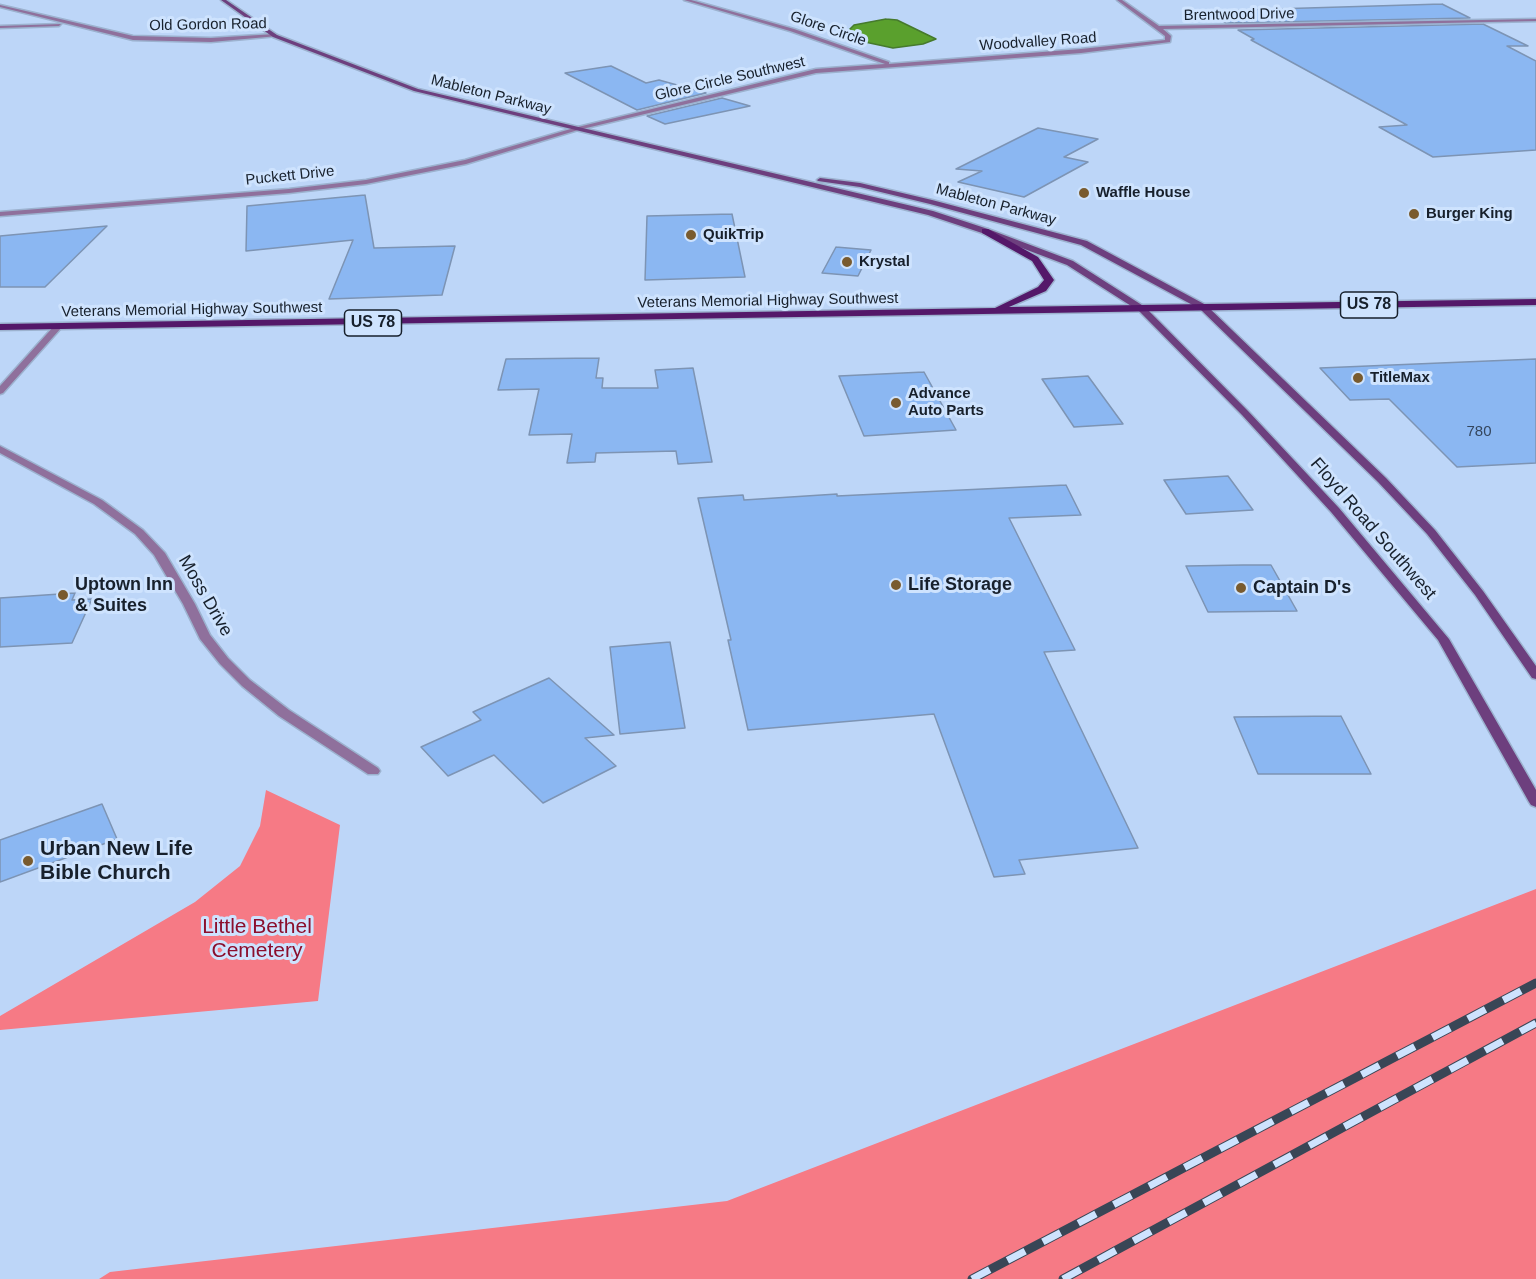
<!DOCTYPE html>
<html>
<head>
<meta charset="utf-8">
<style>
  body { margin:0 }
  canvas { display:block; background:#bdd6f8 }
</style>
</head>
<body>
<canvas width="1536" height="1279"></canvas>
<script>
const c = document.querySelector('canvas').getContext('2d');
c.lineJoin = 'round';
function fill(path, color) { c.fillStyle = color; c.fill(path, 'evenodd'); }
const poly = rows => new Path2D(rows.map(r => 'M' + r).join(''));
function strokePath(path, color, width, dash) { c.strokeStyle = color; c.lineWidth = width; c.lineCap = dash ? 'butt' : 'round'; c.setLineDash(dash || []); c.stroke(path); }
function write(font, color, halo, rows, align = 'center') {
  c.font = font + ' Helvetica,sans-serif'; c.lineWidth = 6; c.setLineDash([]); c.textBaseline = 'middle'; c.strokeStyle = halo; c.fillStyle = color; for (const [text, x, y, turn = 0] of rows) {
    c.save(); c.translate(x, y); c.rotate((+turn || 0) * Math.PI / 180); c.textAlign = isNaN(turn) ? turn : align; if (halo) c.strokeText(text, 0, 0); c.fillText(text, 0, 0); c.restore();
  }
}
const green = poly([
  [266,790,340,825,318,1001,0,1030,0,1016,195,902,240,866,260,826],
  [1536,889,1536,1279,99,1279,110,1272,727,1201]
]);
const water = poly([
  [886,19,897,20,936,39,923,44,893,48,865,42,852,35,849,30,854,25,886,19]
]);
const building = poly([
  [1442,4,1470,18,1226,23,1206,11,1442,4],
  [1483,24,1528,46,1507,46,1536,61,1536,150,1433,157,1379,127,1407,125,1251,40,1254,39,1238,30,1483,24],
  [611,66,646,83,659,80,706,93,637,110,565,73,611,66],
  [722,98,750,106,665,124,647,116,722,98],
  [1038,128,1098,139,1064,157,1088,162,1024,197,958,182,982,171,956,169,1038,128],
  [365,195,374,248,455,246,442,295,329,299,353,240,246,251,247,206,365,195],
  [732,214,745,277,645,280,647,216,732,214],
  [107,226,45,287,0,287,0,236,107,226],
  [836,247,871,250,858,276,822,273,836,247],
  [599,358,596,378,603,378,602,388,658,388,655,370,693,368,712,462,678,464,676,451,596,453,595,462,567,463,572,434,529,435,539,389,498,390,506,359,599,358],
  [1536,359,1536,463,1457,467,1389,399,1350,400,1320,368,1536,359],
  [924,372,956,430,864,436,839,376,924,372],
  [1088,376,1123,424,1074,427,1042,379,1088,376],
  [1228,476,1253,510,1186,514,1164,480,1228,476],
  [1066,485,1081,515,1009,518,1075,650,1044,652,1138,848,1019,860,1025,874,994,877,934,714,748,730,728,640,731,640,698,498,743,495,744,500,837,494,837,496,1066,485],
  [1243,565,1271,565,1297,611,1208,612,1186,566,1243,565],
  [75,593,72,600,92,599,72,643,0,647,0,598,75,593],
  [670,642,685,728,620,734,610,647,670,642],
  [549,678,614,735,585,738,616,766,543,803,494,755,448,776,421,747,481,720,473,712,549,678],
  [1341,716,1371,774,1258,774,1234,717,1341,716],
  [102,804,117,839,0,882,0,840,102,804]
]);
const minor = poly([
  [684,0,691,0,794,29,889,62,889,64,1081,49,1165,40,1165,36,1117,0,1122,0,1159,26,1536,19,1536,21,1163,29,1171,36,1170,42,1081,53,816,73,578,130,466,164,366,184,289,193,0,216,0,212,289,189,366,180,465,160,574,128,816,69,885,64,790,31,684,0],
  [0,5,133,36,211,38,275,34,278,36,211,42,133,40,0,7,0,5],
  [61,24,59,26,0,28,0,26,61,24],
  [55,325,62,327,3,393,0,394,0,386,55,325],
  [0,446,102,500,143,530,165,553,195,604,210,635,228,658,250,680,289,710,378,768,380,771,378,774,368,774,279,716,242,686,220,664,200,639,183,604,154,555,135,534,94,504,0,453,0,446]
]);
const secondary = poly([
  [221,0,226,0,277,35,418,89,933,211,988,229,1073,261,1145,307,1248,411,1339,508,1449,639,1536,790,1536,807,1531,805,1529,802,1438,640,1331,512,1242,415,1139,311,1067,265,982,233,928,215,414,91,273,37,221,0],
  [820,178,860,183,932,200,1087,241,1206,305,1386,478,1435,530,1483,591,1536,666,1536,679,1532,678,1475,595,1427,534,1378,482,1200,309,1081,245,930,204,860,187,818,181,817,180,820,178]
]);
const primary = poly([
  [982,229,988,229,1038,257,1054,280,1046,291,1009,307,1536,299,1536,305,0,330,0,324,995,308,1038,287,1044,280,1032,261,982,233,982,229]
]);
const rail = poly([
  [972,1279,1536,983],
  [1063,1279,1536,1023]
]);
const markers = [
  [1084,193,6,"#795b2f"],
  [1414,214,6,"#795b2f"],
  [691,235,6,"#795b2f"],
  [847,262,6,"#795b2f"],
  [1358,378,6,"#795b2f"],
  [896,403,6,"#795b2f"],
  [896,585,6,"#795b2f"],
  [1241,588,6,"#795b2f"],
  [63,595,6,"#795b2f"],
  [28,861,6,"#795b2f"]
];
const farStreetnames = [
  ["Brentwood Drive",1239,15,-1],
  ["Old Gordon Road",208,25,-1],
  ["Glore Circle",828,29,19],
  ["Woodvalley Road",1038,42,-4],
  ["Glore Circle Southwest",730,79,-13],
  ["Mableton Parkway",491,95,14],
  ["Puckett Drive",290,176,-6],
  ["Mableton Parkway",996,205,15],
  ["Veterans Memorial Highway Southwest",768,301,-1],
  ["Veterans Memorial Highway Southwest",192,310,-1]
];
const farPoinames = [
  ["Waffle House",1096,193],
  ["Burger King",1426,214],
  ["QuikTrip",703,235],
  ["Krystal",859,262],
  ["TitleMax",1370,378],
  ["Advance",908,394],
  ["Auto Parts",908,411]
];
const numberNames = [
  ["780",1479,432]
];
const shields = [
  [1369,305,57],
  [373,323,57]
];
const shieldNames = [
  ["US 78",1369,305],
  ["US 78",373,323]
];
const streetNames = [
  ["Floyd Road Southwest",1373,529,49],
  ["Moss Drive",205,596,60]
];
const poiNames = [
  ["Uptown Inn",75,585],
  ["& Suites",75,606],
  ["Life Storage",908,585],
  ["Captain D's",1253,588]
];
const nearPoinames = [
  ["Urban New Life",40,849],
  ["Bible Church",40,873]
];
const nearParknames = [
  ["Little Bethel",257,927],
  ["Cemetery",257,951]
];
fill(green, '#f67a85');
fill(water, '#5aa02d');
strokePath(water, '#467a2d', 1.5);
fill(building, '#8bb7f2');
strokePath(building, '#7d94b4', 1.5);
strokePath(minor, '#9cb2cf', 3);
strokePath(secondary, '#9cb2cf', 3);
strokePath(primary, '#9cb2cf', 3);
fill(minor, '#8f709c');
fill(secondary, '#6d3f7e');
fill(primary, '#541869');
strokePath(rail, '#394656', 9);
strokePath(rail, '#cee3fe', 7, [20]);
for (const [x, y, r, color] of markers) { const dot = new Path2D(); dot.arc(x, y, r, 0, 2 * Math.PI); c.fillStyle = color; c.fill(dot); strokePath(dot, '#cee3fe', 2); }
write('15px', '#17202c', '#cee3fe', farStreetnames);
write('bold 15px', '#17202c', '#cee3fe', farPoinames, 'left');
write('15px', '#34465e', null, numberNames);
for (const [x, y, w] of shields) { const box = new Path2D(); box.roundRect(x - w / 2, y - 13, w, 26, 4.5); c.fillStyle = '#cee3fe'; c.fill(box); strokePath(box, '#17202c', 1.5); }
write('bold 16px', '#17202c', null, shieldNames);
write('18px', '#17202c', '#cee3fe', streetNames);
write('bold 18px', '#17202c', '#cee3fe', poiNames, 'left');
write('bold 21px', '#17202c', '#cee3fe', nearPoinames, 'left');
write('21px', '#8b0e2d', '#cee3fe', nearParknames);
</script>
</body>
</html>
